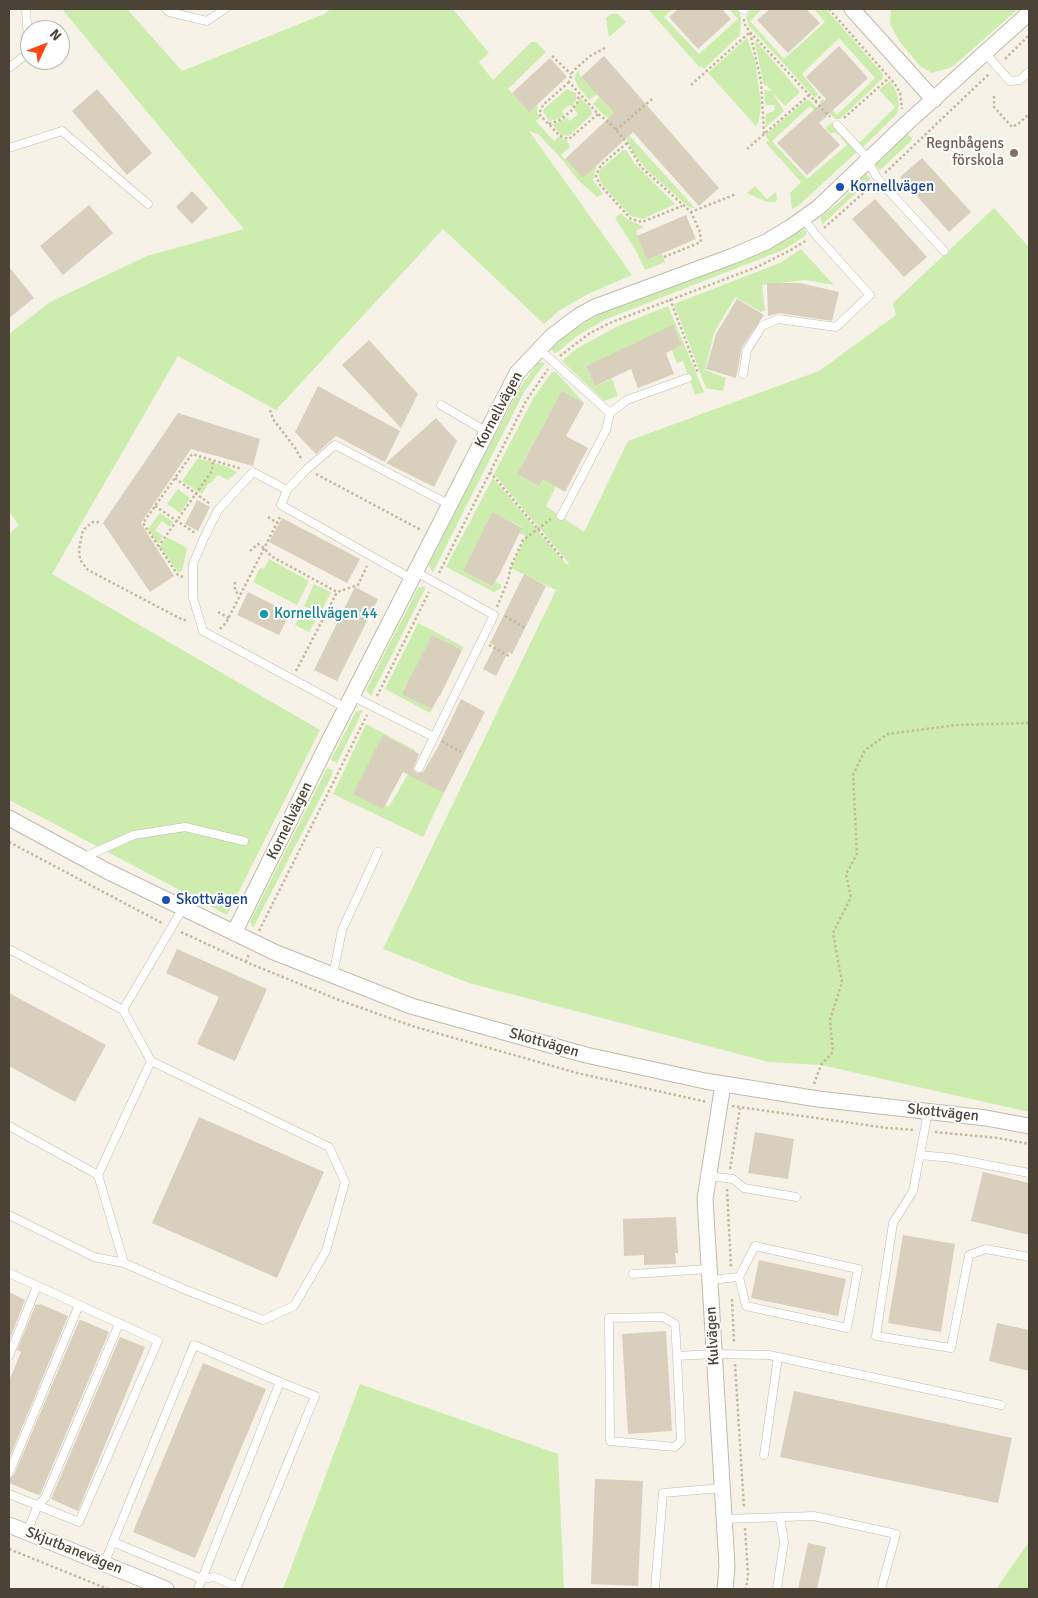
<!DOCTYPE html>
<html>
<head>
<meta charset="utf-8">
<style>
  body { margin:0 }
  #map { position:relative; width:1038px; height:1598px; overflow:hidden; background:#f6f2e8; font-family:Signika,sans-serif }
  canvas { display:block }
  .frame { position:absolute; inset:0; border:10px solid #4a4336; pointer-events:none }
  .north { position:absolute; left:20px; top:20px; width:50px; height:50px; box-sizing:border-box; background:#fff; border:1px solid #b7b4af; border-radius:50%; rotate:47deg; font-size:14px; font-weight:700; line-height:20px; text-align:center; color:#4a4336 }
  .north::after { content:''; display:block; margin:auto; width:18px; height:22px; background:#ff4816; clip-path:polygon(50% 0,100% 100%,50% 72%,0 100%) }
</style>
</head>
<body>
<div id="map">
<canvas width="1038" height="1598"></canvas>
<div class="frame"></div>
<div class="north">N</div>
</div>
<script>
const c = document.querySelector('canvas').getContext('2d');
c.lineJoin = 'round';
function fill(path, color) { c.fillStyle = color; c.fill(path, 'evenodd'); }
const poly = rows => new Path2D(rows.map(r => 'M' + r).join(''));
function strokePath(path, color, width, dash) { c.strokeStyle = color; c.lineWidth = width; c.lineCap = dash ? 'butt' : 'round'; c.setLineDash(dash || []); c.stroke(path); }
function write(font, color, halo, rows, align = 'center') {
  c.font = font + ' Signika,sans-serif'; c.lineWidth = 4; c.setLineDash([]); c.textBaseline = 'middle'; c.strokeStyle = halo; c.fillStyle = color; for (const [text, x, y, turn = 0] of rows) {
    c.save(); c.translate(x, y); c.rotate((+turn || 0) * Math.PI / 180); c.textAlign = isNaN(turn) ? turn : align; if (halo) c.strokeText(text, 0, 0); c.fillText(text, 0, 0); c.restore();
  }
}
const green = poly([
  [62,9,127,9,182,71,324,14,331,9,453,9,489,53,479,62,493,80,531,42,536,42,546,52,508,89,529,111,538,103,537,113,540,118,536,121,554,141,558,137,567,140,570,147,561,155,583,178,597,165,593,180,603,194,597,197,578,180,559,156,538,134,529,131,632,275,588,294,560,310,544,324,443,229,276,410,178,356,52,574,320,730,227,915,9,800,9,534,19,525,9,512,9,334,50,302,147,256,244,229],
  [648,9,672,9,664,17,699,54,738,19,729,9,738,10,741,18,740,35,704,69,702,66,700,68],
  [751,9,762,9,750,21,784,59,825,22,814,9,826,9,883,74,882,79,840,119,835,119,819,102,823,99,837,115,875,78,839,38,802,74,818,94,815,98,749,26,746,17],
  [891,9,1018,9,952,67,932,73,920,66,900,42,890,24],
  [611,14,618,14,626,22,609,37,606,18],
  [747,38,755,60,761,104,759,121,756,126,708,73],
  [756,41,800,92,785,106,772,92,784,111,765,128,766,114,774,111,775,105,766,105,765,102,764,90,772,91,766,85,764,86,755,44],
  [578,70,581,77,597,94,589,100,579,88,574,78],
  [890,81,895,89,898,97,899,106,897,114,863,147,859,143,895,107,879,90],
  [567,89,576,93,576,100,573,105,572,107,569,105,562,111,564,114,559,119,549,121,543,111,545,108],
  [580,97,591,109,592,114,569,136,561,135,552,124,560,122,566,117,570,121,578,114,574,109],
  [599,97,617,117,614,121,605,116,593,104],
  [806,100,809,100,827,117,823,120,810,106,772,141,807,179,847,145,838,134,833,132,831,134,825,128,830,124,833,123,857,152,798,206,792,209,790,193,801,182,766,143,769,140,765,135],
  [621,129,627,133,695,208,689,207,647,170,636,157],
  [908,134,912,138,911,141,880,170,875,165],
  [623,150,626,150,635,164,675,204,643,219,631,216,605,188,600,181,599,174,600,170],
  [866,173,871,179,823,224,821,220,821,217,843,199,859,180,859,178],
  [755,186,767,199,776,192,777,199,775,202,767,202,747,193],
  [994,208,1029,247,1029,1112,821,1065,769,1062,469,983,383,949,556,590,511,568,526,536,519,533,522,527,492,513,463,571,492,586,495,581,501,585,501,588,494,592,446,567,493,478,567,565,569,563,494,474,534,397,552,372,556,372,584,403,562,391,517,474,539,486,551,464,556,486,546,506,584,532,628,441,819,371,896,315,893,303],
  [621,213,627,219,644,227,636,231,647,260,662,254,665,262,645,270,636,251,615,218],
  [804,229,807,233,805,236,783,250,604,320,577,336,555,354,551,349,566,334,603,312,760,253],
  [801,249,834,285,805,280,762,285,765,311,761,312,735,297,714,333,705,370,726,378,723,391,706,388,674,304,780,263],
  [668,306,704,392,695,395,683,361,677,363,672,350,682,345,673,326,586,366,595,386,612,379,618,396,604,401,562,361,576,349,616,327],
  [538,362,545,363,524,392,433,572,431,570,429,564,491,442,520,388],
  [198,458,228,467,237,472,228,480,218,475,211,483,209,483,202,494,182,481],
  [178,489,190,498,180,513,167,504],
  [160,513,173,522,170,527,162,521,155,530,163,536,158,544,148,529],
  [167,537,187,548,182,571,178,572,160,547],
  [269,559,309,581,297,605,253,582,260,568,264,569],
  [314,584,331,592,320,614,304,606],
  [425,586,425,589,371,696,366,690,418,588],
  [302,610,317,618,309,632,295,625],
  [418,623,464,647,462,650,432,635,403,693,432,709,430,713,385,689],
  [363,710,337,763,331,760,356,711],
  [366,724,415,750,416,754,412,750,383,736,383,809,385,805,389,807,408,774,444,793,423,837,333,794],
  [327,768,333,770,331,777,253,928,250,922],
  [360,1384,558,1454,564,1589,283,1589],
  [1029,1542,1029,1589,996,1589]
]);
const building = poly([
  [678,9,722,9,731,19,698,49,669,17],
  [770,9,806,9,820,23,788,53,757,20],
  [839,46,868,78,819,123,840,145,807,175,777,143,826,99,806,77],
  [604,56,719,188,699,206,633,132,583,178,565,159,614,113,581,77],
  [550,58,567,77,529,112,512,93],
  [97,89,152,153,127,175,72,111],
  [922,158,971,212,949,232,900,177],
  [192,191,208,208,192,224,176,207],
  [875,199,927,257,904,277,852,219],
  [89,205,113,233,63,275,40,246],
  [686,215,696,239,647,260,637,236],
  [9,267,34,298,9,318],
  [767,283,800,283,839,292,832,321,779,313,768,316],
  [737,299,764,315,742,347,736,378,706,369,716,334],
  [673,325,682,345,666,353,674,374,638,388,631,369,595,386,586,366],
  [369,340,418,394,401,428,342,365],
  [318,386,400,431,385,462,336,436,316,454,295,432],
  [562,391,584,403,566,436,588,448,565,492,543,479,539,486,517,474],
  [178,413,260,439,253,466,191,449,141,523,174,576,150,592,103,523],
  [436,418,457,441,434,487,386,463],
  [197,500,210,507,198,531,185,524],
  [492,512,522,528,500,573,492,586,463,571],
  [282,518,360,559,347,583,269,542],
  [524,574,546,586,512,654,508,652,496,676,483,669,495,646,490,643],
  [355,587,378,599,337,681,314,670],
  [248,592,290,613,279,635,237,615],
  [432,635,462,650,440,696,439,696,432,709,402,694],
  [461,699,485,712,444,793,403,772,383,809,353,794,383,735,419,754,413,769,417,773,423,772,438,747],
  [177,949,267,989,235,1061,197,1044,219,997,166,973],
  [9,993,106,1045,75,1102,9,1066],
  [199,1117,324,1172,277,1278,152,1223],
  [755,1132,794,1139,788,1179,748,1173],
  [983,1172,1029,1183,1029,1235,971,1221],
  [676,1217,678,1253,675,1253,676,1264,644,1265,644,1255,624,1256,623,1219],
  [903,1235,955,1244,941,1332,888,1323],
  [759,1260,846,1279,838,1316,751,1298],
  [9,1292,25,1300,9,1341],
  [36,1304,39,1305,40,1304,68,1316,9,1459,9,1381,21,1352,17,1350],
  [81,1320,109,1332,40,1495,38,1494,38,1495,9,1483,9,1479,14,1475,79,1321],
  [997,1323,1029,1330,1029,1371,989,1361],
  [666,1331,672,1431,628,1434,622,1334],
  [120,1337,145,1347,78,1511,51,1499],
  [203,1363,266,1389,195,1558,133,1532],
  [794,1391,1012,1438,998,1503,780,1457],
  [595,1479,643,1481,638,1586,591,1584],
  [808,1543,826,1547,817,1589,798,1589]
]);
const path = poly([
  [829,9,894,83,900,93,902,109],
  [744,19,744,23,750,32,830,117],
  [605,48,590,56,573,71,569,82,598,114,610,123,616,130,627,143,641,167,691,212,736,194],
  [552,56,571,74],
  [1005,59,1029,35],
  [569,82,543,105,539,114,560,136,569,139,598,114],
  [691,85,750,32,761,81,764,134],
  [994,96,994,107,1012,127,1018,124,1029,114],
  [815,102,822,95],
  [844,118,890,77],
  [549,124,560,120,571,111,577,103,579,94],
  [616,130,652,99],
  [627,143,601,165,596,176,600,185,631,219,642,222,682,206],
  [747,149,809,95],
  [885,173,990,73],
  [824,228,870,187],
  [664,257,701,242,700,232,691,212],
  [670,299,698,373],
  [560,356,590,333,612,322,757,267,789,251,807,240],
  [270,410,273,419,295,448,302,460],
  [490,472,564,560],
  [316,474,421,530],
  [175,478,210,504],
  [155,506,195,533],
  [268,517,277,523],
  [99,522,93,522,83,530,79,549,80,560,88,570,183,620,188,620],
  [158,547,212,471,213,461],
  [250,551,258,544,264,548,271,556,337,592,358,585,367,566],
  [439,573,526,401,548,369],
  [183,577,178,575,143,523,192,454,242,469],
  [235,582,235,590,239,596],
  [497,607,508,580,511,566,523,540,551,519],
  [218,612,229,618],
  [505,616,525,628],
  [220,629,226,623,281,515],
  [489,645,509,656],
  [296,671,337,592],
  [377,696,429,592],
  [442,741,461,752],
  [9,842,162,923],
  [259,931,367,715],
  [181,932,246,962,339,1000,412,1026,577,1073,707,1102],
  [246,962,249,954],
  [814,1084,821,1065,833,1052,830,1020,842,982,833,933,851,897,846,874,857,854,853,775,865,750,888,734,956,725,1029,723],
  [732,1106,887,1128,915,1130],
  [935,1132,998,1138,1029,1144],
  [730,1169,740,1108],
  [727,1189,731,1268],
  [732,1299,734,1343],
  [735,1364,744,1508],
  [745,1528,748,1575,746,1589],
  [9,1549,108,1589]
]);
const service = poly([
  [166,9,169,12,207,21,225,9],
  [742,9,744,10],
  [985,53,1010,81,1020,80,1029,72],
  [9,68,29,52,26,11],
  [837,125,863,153,878,179,944,251],
  [9,148,62,131,148,204],
  [539,349,610,413,627,400,688,378],
  [743,374,747,350,762,326,778,319,836,327,870,295,816,235,803,218],
  [441,405,487,432],
  [287,490,281,505,412,579],
  [561,516,606,430,610,413],
  [352,696,434,737,494,615,416,572],
  [346,708,203,631,193,598,193,564,204,538,218,510,253,472,287,490,307,469,335,445,450,505],
  [419,768,434,737],
  [82,858,134,835,185,827,244,841],
  [9,949,123,1010,151,1061,98,1175,9,1126],
  [333,975,342,930,378,852],
  [123,1010,183,908],
  [928,1112,913,1191,893,1223,876,1336,951,1348,969,1255,986,1249,1029,1257],
  [920,1155,951,1158,1029,1173],
  [98,1175,124,1263,186,1290,263,1320,294,1306,326,1251,345,1182,329,1147,151,1061],
  [708,1176,733,1179,744,1188,796,1197],
  [9,1215,94,1257,124,1263],
  [9,1273,158,1341,79,1522,9,1494],
  [633,1274,709,1269],
  [710,1280,739,1277,755,1246,858,1269,847,1328,746,1306,739,1277],
  [9,1356,37,1286],
  [677,1356,681,1441,675,1447,610,1441,609,1318,663,1317,675,1324,677,1356,714,1354,769,1355,1001,1405],
  [764,1455,778,1357],
  [9,1473,79,1305],
  [724,1519,814,1516,896,1534,881,1589],
  [27,1532,38,1505,45,1498,119,1324],
  [113,1542,202,1579,215,1577,237,1587,315,1396,280,1382],
  [104,1564,194,1345,280,1382,198,1589],
  [655,1589,663,1493,722,1488],
  [777,1589,784,1542,780,1517]
]);
const minor = poly([
  [852,9,934,100],
  [9,818,107,871,274,952,411,1006,586,1055,705,1081,818,1099,986,1118,1029,1126],
  [234,933,330,739,517,373,552,336,580,315,595,307,733,256,766,242,791,227,819,207,907,123,1029,13],
  [723,1084,705,1199,727,1566,725,1589],
  [9,1525,166,1589]
]);
const markers = [
  [1014,153,5,"#8d6e63"],
  [840,187,5,"#1a4fb4"],
  [264,614,5,"#0f9aa8"],
  [166,900,5,"#1a4fb4"]
];
const educationNames = [
  ["Regnbågens",1004,144],
  ["förskola",1004,161]
];
const transitNames = [
  ["Kornellvägen",850,187],
  ["Skottvägen",176,900]
];
const streetNames = [
  ["Kornellvägen",499,410,-62],
  ["Kornellvägen",290,821,-64],
  ["Skottvägen",544,1043,16],
  ["Skottvägen",943,1113,6],
  ["Kulvägen",713,1336,-93],
  ["Skjutbanevägen",74,1551,22]
];
const cultureNames = [
  ["Kornellvägen 44",274,614]
];
fill(green, '#cdedae');
fill(building, '#d8cfbd');
strokePath(service, '#c2bbaa', 9);
strokePath(minor, '#c2bbaa', 17);
strokePath(path, '#c5b99a', 2.5, [2.5, 2.5]);
strokePath(service, '#fff', 8);
strokePath(minor, '#fff', 15);
for (const [x, y, r, color] of markers) { const dot = new Path2D(); dot.arc(x, y, r, 0, 2 * Math.PI); c.fillStyle = color; c.fill(dot); strokePath(dot, '#fff', 2); }
write('15px', '#785e54', '#fff', educationNames, 'right');
write('15px', '#164399', '#fff', transitNames, 'left');
write('15px', '#4a4336', '#fff', streetNames);
write('15px', '#0d838f', '#fff', cultureNames, 'left');
</script>
</body>
</html>
